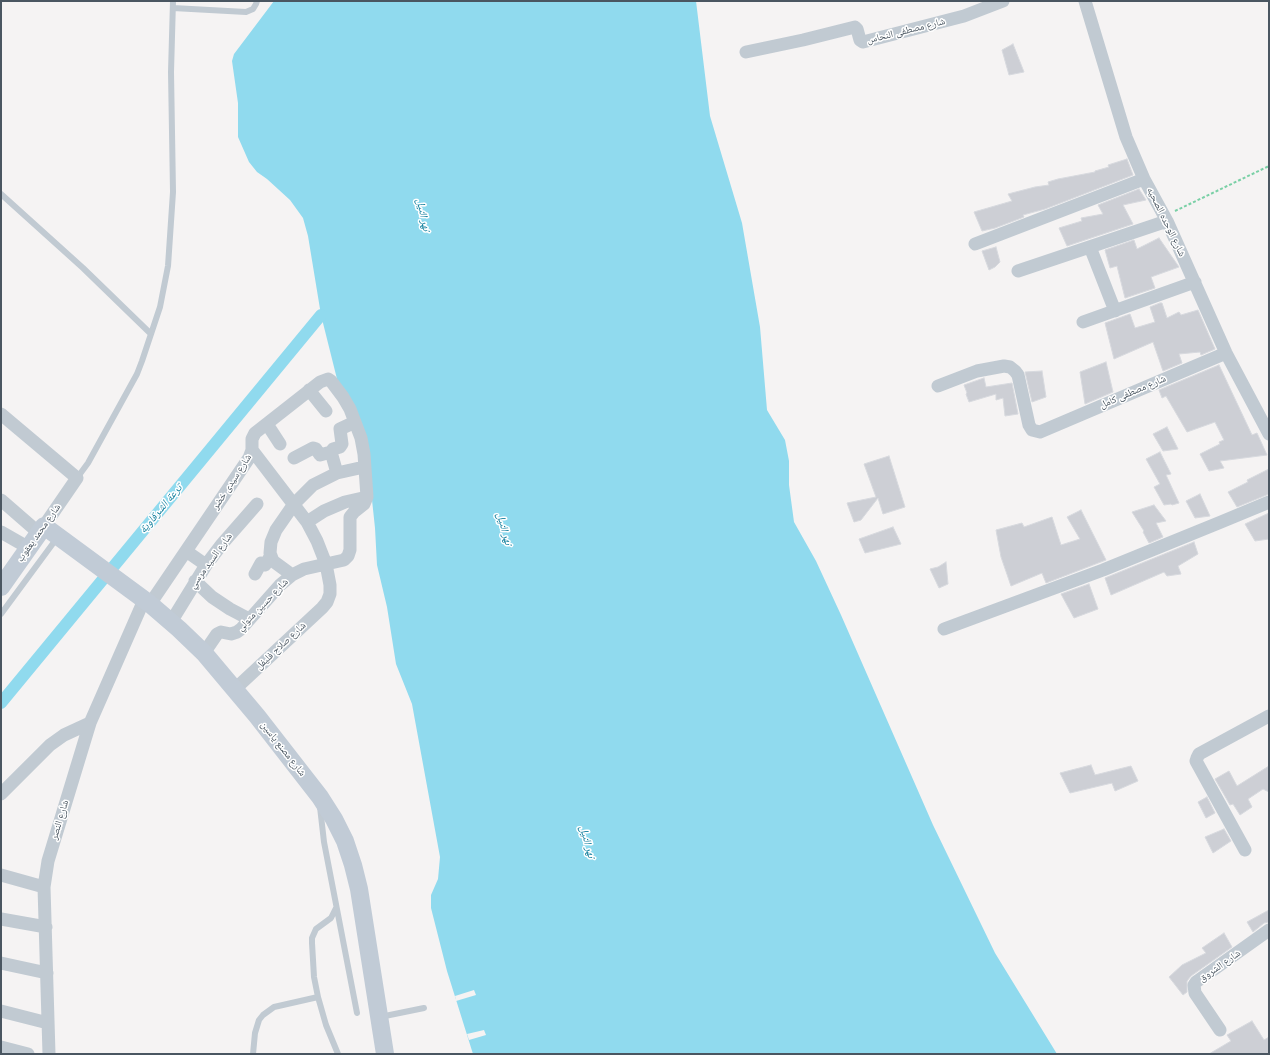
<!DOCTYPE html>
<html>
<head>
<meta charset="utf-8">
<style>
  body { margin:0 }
  #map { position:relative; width:1270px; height:1055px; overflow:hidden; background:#f5f3f3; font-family:"Varela Round",sans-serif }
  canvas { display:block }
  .frame { position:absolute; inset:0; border:2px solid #4a5661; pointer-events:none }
</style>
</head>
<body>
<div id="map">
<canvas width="1270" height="1055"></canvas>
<div class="frame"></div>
</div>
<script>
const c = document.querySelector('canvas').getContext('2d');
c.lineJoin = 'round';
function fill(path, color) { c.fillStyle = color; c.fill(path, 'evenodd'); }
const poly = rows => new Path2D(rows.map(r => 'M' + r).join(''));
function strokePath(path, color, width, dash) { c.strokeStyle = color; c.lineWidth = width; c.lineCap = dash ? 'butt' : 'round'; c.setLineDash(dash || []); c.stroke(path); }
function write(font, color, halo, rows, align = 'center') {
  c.font = font + ' "Varela Round","Noto Naskh Arabic",sans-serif'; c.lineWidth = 3; c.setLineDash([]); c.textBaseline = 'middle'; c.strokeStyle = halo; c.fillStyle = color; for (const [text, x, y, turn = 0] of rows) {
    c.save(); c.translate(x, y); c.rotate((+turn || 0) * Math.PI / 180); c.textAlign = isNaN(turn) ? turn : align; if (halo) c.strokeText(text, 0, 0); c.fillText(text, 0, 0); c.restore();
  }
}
const water = poly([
  [274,1,696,1,710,116,742,223,760,327,767,410,785,440,789,461,789,485,794,522,816,561,841,615,933,825,995,953,1057,1054,473,1054,447,971,431,908,431,895,438,879,440,857,412,704,396,664,387,607,377,565,375,528,367,453,338,383,321,315,308,236,303,218,290,200,267,179,257,172,249,162,238,137,238,103,232,61,234,54]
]);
const pier = poly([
  [474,990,476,995,456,1001,455,996],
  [484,1030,486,1035,469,1040,467,1034]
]);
const canal = poly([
  [1,703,321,315]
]);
const building = poly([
  [1013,44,1024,72,1009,75,1002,50,1013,44],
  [1127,159,1133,175,1045,209,1023,215,1024,217,995,228,982,231,974,212,1012,201,1008,194,1035,187,1049,185,1048,182,1058,179,1095,172,1095,171,1109,167,1108,165,1127,159],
  [1139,189,1146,200,1123,205,1133,224,1067,246,1059,228,1082,221,1081,218,1103,214,1098,205,1139,189],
  [1159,238,1179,267,1151,277,1155,288,1125,298,1117,266,1110,268,1105,250,1134,240,1137,249,1159,238],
  [996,247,1000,262,995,267,989,270,982,251,996,247],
  [1160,303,1162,303,1167,318,1179,312,1181,315,1198,310,1215,349,1201,355,1200,352,1179,354,1182,363,1163,371,1153,342,1114,359,1105,323,1130,314,1135,328,1155,322,1150,307,1160,303],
  [1106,362,1113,392,1085,404,1080,372,1106,362],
  [1219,365,1252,435,1257,433,1267,455,1220,461,1224,468,1209,471,1200,454,1220,444,1219,442,1224,440,1215,422,1187,432,1166,396,1162,398,1159,390,1219,365],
  [1042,371,1046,397,1032,402,1025,372,1042,371],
  [984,378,986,387,1012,383,1018,414,1005,416,1003,398,996,400,996,394,969,402,966,394,967,393,964,385,984,378],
  [1167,427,1178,449,1163,451,1153,434,1167,427],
  [1160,452,1171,474,1166,475,1179,503,1172,505,1171,504,1164,505,1154,487,1160,484,1146,459,1160,452],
  [889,456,905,507,883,514,878,498,861,520,854,522,847,503,876,497,864,464,889,456],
  [1269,469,1269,494,1237,507,1228,492,1248,482,1247,480,1269,469],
  [1200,494,1210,516,1195,518,1186,501,1200,494],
  [1154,505,1166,521,1156,523,1163,537,1149,543,1143,532,1144,531,1132,512,1154,505],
  [1081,510,1106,560,1046,583,1042,573,1011,586,1001,557,996,530,1022,523,1024,527,1052,517,1061,545,1080,539,1067,517,1081,510],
  [1269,513,1269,539,1255,541,1245,524,1269,513],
  [893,527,901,544,865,553,859,539,893,527],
  [1194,542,1198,554,1178,566,1181,574,1167,576,1164,572,1111,595,1105,578,1194,542],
  [946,562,948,584,939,588,930,569,938,567,946,562],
  [1089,584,1098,609,1074,618,1061,594,1089,584],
  [1091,765,1095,775,1131,766,1138,781,1115,791,1112,783,1070,793,1060,773,1091,765],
  [1269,766,1269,792,1263,789,1248,799,1252,807,1240,815,1233,804,1230,805,1215,779,1229,771,1237,786,1269,766],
  [1207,797,1215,813,1206,818,1198,802,1207,797],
  [1224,829,1231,841,1213,853,1205,837,1224,829],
  [1269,910,1269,922,1264,923,1253,932,1247,922,1269,910],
  [1224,933,1232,947,1191,976,1187,981,1187,992,1183,995,1169,977,1182,965,1206,953,1202,948,1224,933],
  [1252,1021,1264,1040,1269,1037,1269,1054,1209,1054,1231,1041,1227,1035,1252,1021]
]);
const path = poly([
  [1175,211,1269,166]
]);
const service = poly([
  [173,8,246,12,253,9,256,4,257,1],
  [1,194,83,268,151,334],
  [77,478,88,463,137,374,142,361,160,307,168,266,173,192,171,72,173,1],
  [1,614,57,538],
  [320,807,324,842,357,1013],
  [336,908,331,918,316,929,312,938,312,943,314,977,318,997,326,1025,338,1054],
  [380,1017,424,1008],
  [253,1054,255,1033,259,1020,263,1015,274,1007,318,997]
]);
const minor = poly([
  [1085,1,1126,137,1144,179,1167,221,1226,353,1269,434],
  [746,52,803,40,855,27,857,29,860,40,863,42,964,16,1003,1],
  [975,244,1144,179],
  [1090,247,1115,311],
  [1018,271,1167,221],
  [1083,322,1195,282],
  [938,386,977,371,1004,366,1010,367,1015,371,1018,375,1029,425,1032,430,1040,432,1226,353],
  [309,390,326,411],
  [1,414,77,478,44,526],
  [267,424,280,444],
  [294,458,313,448,316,449,320,455,331,452],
  [337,473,331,452,333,449,340,447,342,444,340,429,355,422],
  [1,500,39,533],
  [307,522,324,511,345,502,367,497],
  [1,532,29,548],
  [186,551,206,565],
  [255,574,261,563,265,565,270,557],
  [292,575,273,561,270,553,271,542,276,530,294,504,313,485,337,473,364,467],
  [195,581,212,597,230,609,249,619],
  [150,604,249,458,252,450,252,439,255,433,320,382,328,379,331,381,343,397,350,409,361,438,364,454,367,497,364,504,354,512,350,517,350,550,348,556,344,560,304,569,292,575,280,585,241,629,237,632,231,634,221,632,217,634,204,653],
  [171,622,206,565,222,544,257,504],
  [944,629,1103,570,1221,522,1269,502],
  [235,689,322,608,327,602,330,594,330,585,326,564,317,541,307,522,252,450],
  [1,794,50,745,64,735,90,723],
  [1245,850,1196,761,1197,758,1199,754,1269,716],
  [1,875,44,887],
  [1,919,46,927],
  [1,963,47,973],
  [1,1011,48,1023],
  [1220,1030,1195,993,1194,985,1196,982,1269,930],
  [1,1047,28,1054],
  [49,1054,44,887,48,861,90,723,144,600]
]);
const secondary = poly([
  [1,587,44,526,150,604,179,629,204,653,257,716,320,797,334,819,345,841,353,865,359,889,385,1054]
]);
const streetNames = [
  ["شارع مصطفى النحاس",906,31,-14],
  ["شارع الوحده الصحيه",1166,222,64],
  ["شارع مصطفى كامل",1133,392,-23],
  ["شارع سيدى خضر",232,482,-57],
  ["شارع محمد يعقوب",39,533,-55],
  ["شارع السيد مرسي",211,561,-54],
  ["شارع حسين متولي",263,605,-46],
  ["شارع صلاح فليفل",281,646,-43],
  ["شارع مصنع ياسين",283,749,52],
  ["شارع النصر",60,820,-73],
  ["شارع الشروق",1220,966,-35]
];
const waterNames = [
  ["نهر النيل",423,215,78],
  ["ترعة الشرقاوية",161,509,-50],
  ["نهر النيل",504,529,75],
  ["نهر النيل",587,842,75]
];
fill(water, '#90daee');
fill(pier, '#f5f3f3');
strokePath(canal, '#90daee', 12);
fill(building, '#cdcfd5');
strokePath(building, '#d7d9de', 1);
strokePath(path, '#7ad0a6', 2, [3, 2]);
strokePath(service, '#c1cad2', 6);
strokePath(minor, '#c1cad2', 13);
strokePath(secondary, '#c1cbd6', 18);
write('10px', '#4a5661', '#fff', streetNames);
write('italic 11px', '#0c7c9b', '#fff', waterNames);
</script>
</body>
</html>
